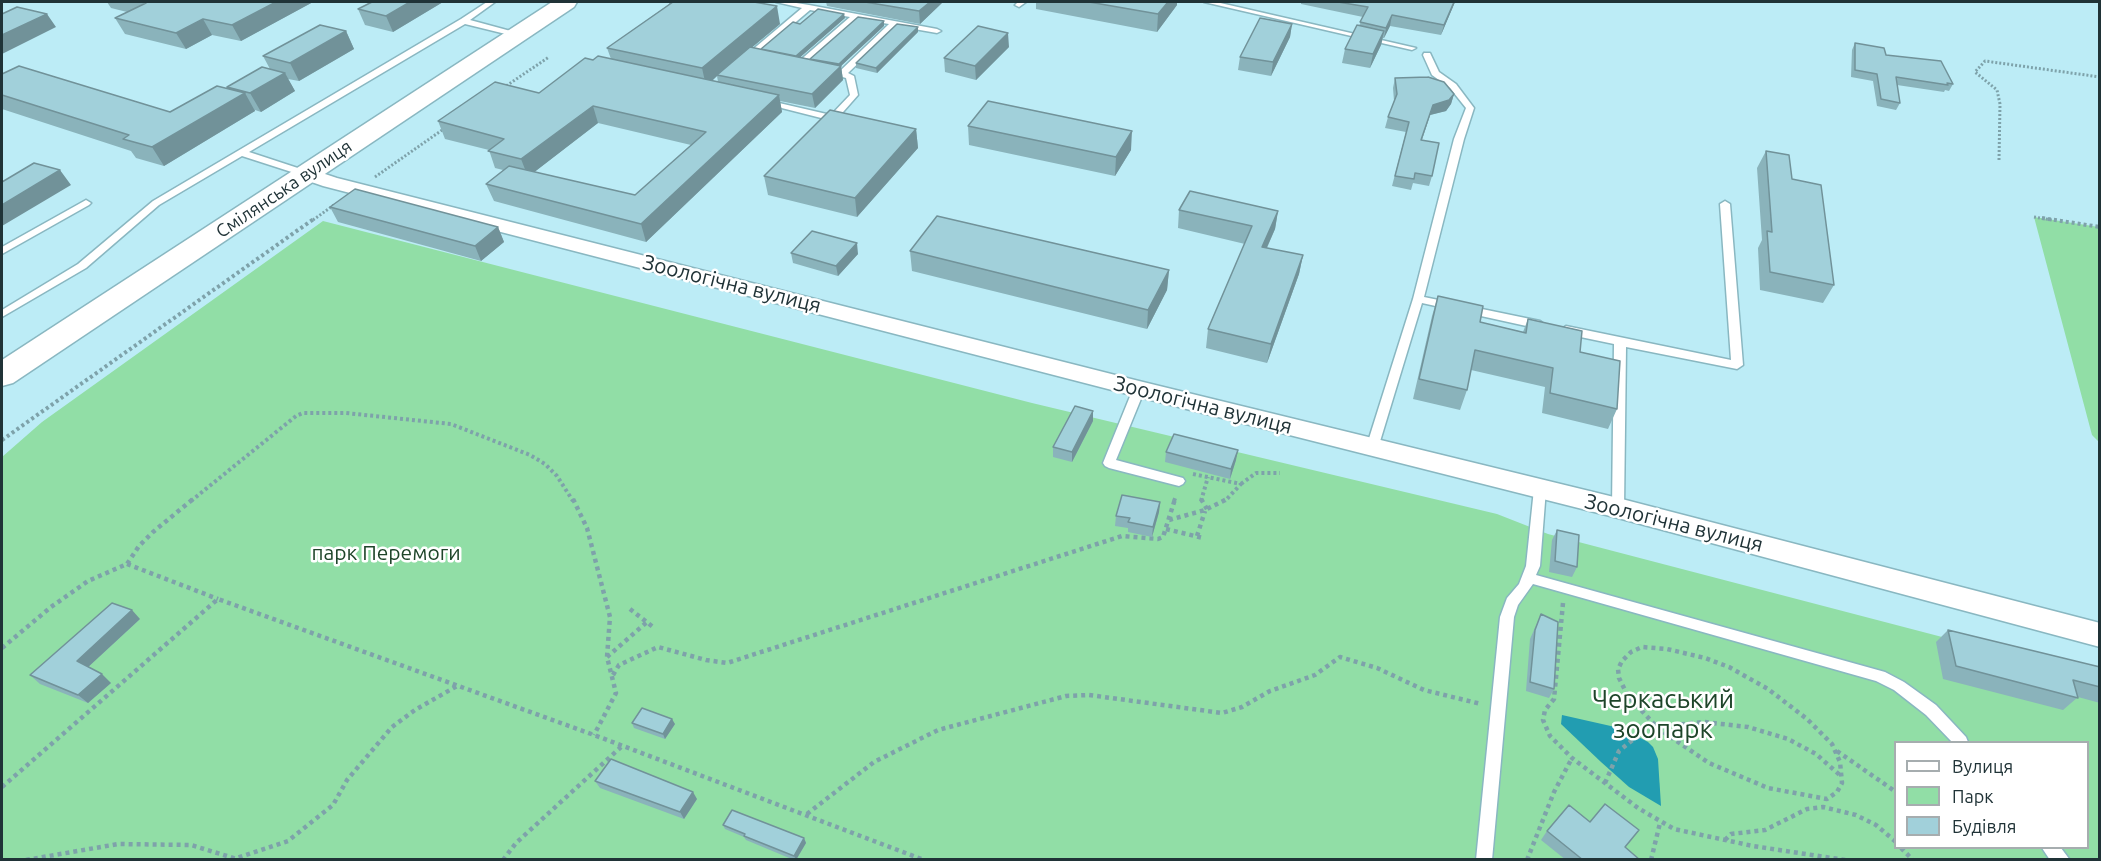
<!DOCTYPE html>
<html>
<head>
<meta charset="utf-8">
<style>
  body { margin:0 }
  #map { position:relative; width:2101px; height:861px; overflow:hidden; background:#bcecf6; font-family:Ubuntu,sans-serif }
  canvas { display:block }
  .frame { position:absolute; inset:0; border:3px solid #203337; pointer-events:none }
  .legend { position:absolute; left:1894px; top:741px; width:195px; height:108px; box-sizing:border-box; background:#fff; border:2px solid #a6adaf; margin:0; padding:8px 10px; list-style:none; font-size:18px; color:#203337 }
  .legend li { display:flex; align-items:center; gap:12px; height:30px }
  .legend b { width:30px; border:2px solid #a6adaf }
</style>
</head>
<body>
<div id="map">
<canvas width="2101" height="861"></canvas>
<div class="frame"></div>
<ul class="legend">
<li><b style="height:8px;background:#fff"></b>Вулиця</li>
<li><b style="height:16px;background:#91dea6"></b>Парк</li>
<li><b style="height:16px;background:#a1d0da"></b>Будівля</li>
</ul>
</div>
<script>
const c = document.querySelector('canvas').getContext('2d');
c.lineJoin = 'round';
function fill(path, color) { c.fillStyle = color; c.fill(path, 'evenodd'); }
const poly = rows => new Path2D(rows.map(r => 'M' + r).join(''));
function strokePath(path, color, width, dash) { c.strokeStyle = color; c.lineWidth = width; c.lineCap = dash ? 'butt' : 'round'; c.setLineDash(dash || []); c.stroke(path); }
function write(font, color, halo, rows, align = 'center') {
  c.font = font + ' Ubuntu,sans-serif'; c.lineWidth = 5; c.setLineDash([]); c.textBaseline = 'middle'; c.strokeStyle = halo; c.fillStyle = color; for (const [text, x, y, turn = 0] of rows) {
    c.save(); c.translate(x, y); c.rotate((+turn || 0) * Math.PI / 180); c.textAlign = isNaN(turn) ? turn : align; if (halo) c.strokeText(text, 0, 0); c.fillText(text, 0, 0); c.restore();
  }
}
const green = poly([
  [2034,217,2099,227,2099,442,2092,435],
  [323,221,1032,403,1497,514,1548,534,2099,678,2099,859,2,859,2,457,42,422],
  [1896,742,2088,742,2088,848,1896,848]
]);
const water = poly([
  [1562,715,1624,729,1648,742,1653,747,1658,759,1661,806,1629,787,1601,762,1561,724]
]);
const pathFar2 = poly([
  [503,88,549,57],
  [1999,160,2000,104,1997,90,1975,72,1985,61,2100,77],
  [375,177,445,128],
  [2034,217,2052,220],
  [313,220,334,205]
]);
const pathFar1 = poly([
  [2042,218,2100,227],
  [2,440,315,218],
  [1193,474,1241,484,1225,501],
  [1241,484,1256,473,1280,473],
  [191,501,296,416,303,413,346,413,451,424,530,455,545,464,557,476,573,501],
  [1174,501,1176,496],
  [1201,501,1208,477]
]);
const path = poly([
  [573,499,587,528,610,617,607,657,616,693,594,735],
  [1201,499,1207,509],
  [1169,520,1205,510,1227,499],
  [1166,529,1203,538],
  [1197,536,1205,511],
  [127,564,218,599],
  [1563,603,1554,699,1545,710,1543,720,1550,736,1572,758,1638,808,1674,829,1753,846,1845,860],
  [630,609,653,627],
  [2,648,51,607,88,581,127,564,139,546,153,532,193,499],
  [607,657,647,622],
  [613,675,619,665,658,647,706,660,727,663,1122,536,1158,539,1163,537,1175,499],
  [1655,725,1628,696,1619,678,1618,669,1622,661,1631,652,1642,647,1667,649,1705,658,1729,667,1768,689,1807,719,1832,744,1840,762,1842,783,1837,792,1827,799,1768,788,1709,763,1662,731],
  [1837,751,1896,792],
  [1605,783,1619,751,1635,738,1664,726,1704,722,1748,727,1788,739,1816,754,1842,777],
  [2,787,218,599,594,735,924,860],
  [807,814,874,762,938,730,1066,696,1089,695,1222,713,1242,707,1270,691,1315,675,1340,657,1377,668,1424,690,1481,704],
  [1725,840,1731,834,1765,830,1807,809,1823,807,1856,815,1876,825,1896,842],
  [1901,848,1913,860],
  [26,860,118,844,191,845,240,860],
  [231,860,288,841,333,805,347,780,392,727,415,710,457,686],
  [503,860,516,843,621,747],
  [1527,860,1554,792,1572,758],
  [1651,860,1660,823]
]);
const lane = poly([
  [487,2,495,2,470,20,518,33,518,37,465,24,249,152,310,172,310,176,304,176,242,156,159,205,86,268,2,317,2,310,78,264,153,201,461,19,487,2],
  [776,2,790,2,809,5,937,29,941,31,937,33,897,26,848,73,854,76,858,95,836,120,833,121,762,103,766,100,831,115,850,95,846,78,822,71,826,68,840,71,889,24,858,19,800,68,796,65,797,63,850,17,810,10,751,60,745,60,745,56,802,8,776,2],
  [1018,2,1026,2,1019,7,1015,5,1018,2],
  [1204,2,1216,2,1416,48,1412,50,1204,2],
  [1424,53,1430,53,1439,72,1456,84,1474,108,1464,139,1424,297,1540,321,1545,325,1540,329,1422,303,1378,448,1372,452,1366,448,1413,299,1454,139,1466,108,1450,88,1432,75,1423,55,1424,53],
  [86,200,91,203,89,205,2,254,2,247,86,200],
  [1725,201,1730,204,1743,365,1737,369,1626,347,1624,508,1623,511,1613,511,1612,508,1614,344,1566,334,1561,330,1566,326,1731,360,1720,204,1725,201],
  [1139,385,1145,389,1116,460,1183,478,1185,481,1183,484,1179,486,1109,468,1105,466,1103,463,1133,389,1139,385],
  [1540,484,1544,486,1546,489,1540,566,1536,575,1885,672,1904,682,1936,705,1966,737,1968,742,1952,742,1926,715,1894,690,1876,681,1533,584,1518,605,1514,617,1492,860,1476,860,1500,617,1507,598,1519,584,1526,566,1534,489,1536,486,1540,484],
  [2042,848,2061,848,2070,860,2050,860,2042,848]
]);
const street = poly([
  [307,168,337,178,1139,381,1618,498,2100,623,2100,647,1618,518,1139,397,323,186,300,178,298,174,300,170,307,168]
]);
const primary = poly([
  [552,2,577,2,574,7,13,383,2,386,2,360,552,2]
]);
const pathBridge = poly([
  [1655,725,1662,731]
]);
const wall = poly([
  [107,2,313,2,241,41,212,35,186,49,125,34,115,18,127,12,111,8],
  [360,2,443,2,393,32,365,25,358,9,369,3],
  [669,2,754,2,780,24,751,48,761,50,800,24,845,18,800,57,810,59,884,26,841,66,843,80,815,108,780,101,782,112,646,242,494,201,486,184,503,170,495,168,489,150,445,139,438,121,539,93,593,60,611,59,607,48,669,4],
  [717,76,718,82,712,81],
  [598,123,691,145,635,195,534,172],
  [826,2,943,2,920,24,827,6],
  [1036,2,1177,2,1177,5,1157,32,1036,9],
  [1301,2,1455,2,1441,35,1390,26,1384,38,1383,38,1381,45,1370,68,1342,63,1345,49,1359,26,1363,17,1301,4],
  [1292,24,1290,37,1271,76,1238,70,1240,57],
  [346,31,354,49,299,81,288,79,295,91,261,112,255,110,255,111,164,166,136,158,131,151,2,109,2,74,170,112,228,88,227,87,270,69,263,56],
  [918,32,877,73,856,68,856,63],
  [1855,43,1886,55,1953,84,1949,91,1945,90,1944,92,1897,85,1900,103,1896,110,1877,106,1873,81,1851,77,1852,50],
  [1009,47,976,80,945,72,944,58],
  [1395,78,1454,94,1451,104,1446,111,1430,115,1422,140,1432,176,1429,186,1413,183,1411,190,1392,186,1406,132,1385,128,1388,117,1394,101,1393,88],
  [968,126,1131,150,1115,176,969,145],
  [916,129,918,148,857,217,768,195,764,176],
  [1766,151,1792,179,1834,285,1823,303,1760,290,1758,248,1762,240,1757,168],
  [330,207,498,227,504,242,481,261,338,222],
  [1179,210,1278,211,1275,229,1267,248,1303,255,1299,274,1267,363,1206,348,1208,329,1245,244,1178,228],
  [910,251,1169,270,1167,290,1147,329,912,271],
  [791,253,858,254,838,276,793,263],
  [1438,296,1480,322,1523,332,1528,319,1580,352,1617,409,1608,429,1542,413,1545,387,1471,370,1467,390,1460,410,1413,399,1432,316],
  [1093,421,1072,462,1053,457,1053,447],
  [1166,452,1236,460,1230,479,1165,462],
  [1160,502,1159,512,1152,537,1128,532,1128,528,1115,526,1116,516],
  [1557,530,1577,567,1572,577,1549,572,1552,540],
  [1541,614,1554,689,1549,698,1526,691,1530,639],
  [140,619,88,667,111,683,88,703,40,684,30,675],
  [1948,630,2100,667,2100,703,2078,697,2063,710,1943,679,1936,642],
  [632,723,675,724,665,739,634,728],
  [595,781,697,799,684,819,600,788],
  [723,825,804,838,806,843,796,860,794,860,746,840,744,837,725,829],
  [1547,831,1625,847,1640,860,1566,860,1541,840]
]);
const shadedWall = poly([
  [276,2,313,2,241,41,232,25],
  [410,2,443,2,393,32,386,16],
  [930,2,943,2,920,24,919,11],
  [1168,2,1177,2,1177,5,1157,32,1158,14],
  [1454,2,1455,2,1441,35,1444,25],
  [777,6,780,24,719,75,717,75,717,76,706,86,702,68],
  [47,14,56,27,2,54,2,35],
  [844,14,845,18,796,61,796,56],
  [1392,15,1390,26,1384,38,1386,28],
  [203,19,212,35,186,49,176,33],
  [884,21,884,26,841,66,843,80,815,108,812,94,839,68,839,64],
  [1292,24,1290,37,1271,76,1273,62],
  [918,27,918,32,877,73,876,68],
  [346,31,354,49,299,81,290,63],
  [1384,31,1381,45,1370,68,1373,54],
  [1008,33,1009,47,976,80,975,66],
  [285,73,295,91,261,112,250,93],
  [245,93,255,111,164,166,152,147],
  [1454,94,1451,104,1446,111,1430,115,1418,151,1433,105],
  [779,95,782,112,646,242,641,224],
  [593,106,598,123,528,177,521,159],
  [916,129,918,148,857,217,855,198],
  [1132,131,1131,150,1115,176,1116,157],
  [60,170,71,185,2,226,2,205],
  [1278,211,1275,229,1259,265,1262,247],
  [498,227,504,242,481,261,475,246],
  [857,243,858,254,838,276,836,266],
  [1303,255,1299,274,1267,363,1271,344],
  [1169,270,1167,290,1147,329,1148,310],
  [1093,411,1093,421,1072,462,1072,452],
  [1238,450,1236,460,1230,479,1231,469],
  [1160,502,1159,512,1152,537,1153,527],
  [132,610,140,619,86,669,77,661],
  [102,674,111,683,88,703,78,695],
  [672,719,675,724,665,739,663,734],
  [693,792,697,799,684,819,680,812],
  [804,838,806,843,796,860,794,856]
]);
const building = poly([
  [141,2,276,2,232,25,203,19,176,33,115,18,146,3,141,2],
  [372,2,410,2,386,16,358,9,372,2],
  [673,2,754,2,777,6,702,68,607,48,673,2],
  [865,2,930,2,919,11,865,2],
  [1089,2,1168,2,1158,14,1089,2],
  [1338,2,1454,2,1444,25,1392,15,1386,28,1360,22,1368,7,1338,2],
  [17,7,47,14,2,35,2,14,17,7],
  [818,9,844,14,796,56,761,49,793,22,800,24,818,9],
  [858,17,884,21,839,64,810,59,858,17],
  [1260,18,1292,24,1273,62,1240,57,1260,18],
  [897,24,918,27,876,68,856,63,897,24],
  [320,25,346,31,290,63,263,56,320,25],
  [1357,25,1384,31,1373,54,1345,49,1357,25],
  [978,26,1008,33,975,66,944,58,978,26],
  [1855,43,1884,48,1886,55,1941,61,1953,84,1947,83,1948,85,1896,77,1900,103,1881,99,1877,74,1855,70,1855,43],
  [750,47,841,66,812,94,717,75,750,47],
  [598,56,779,95,641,224,486,184,509,166,635,195,706,132,593,106,521,159,488,151,504,139,438,121,495,82,539,93,585,58,593,60,598,56],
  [19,66,170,112,217,86,245,93,152,147,123,139,129,135,2,95,2,74,19,66],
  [262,67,285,73,250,93,227,87,262,67],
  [1428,77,1444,82,1454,94,1449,100,1433,105,1421,140,1439,143,1432,176,1415,173,1414,179,1395,176,1409,122,1388,117,1397,94,1395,78,1428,77],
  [988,101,1132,131,1116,157,968,126,988,101],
  [830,110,916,129,855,198,764,176,830,110],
  [1766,151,1789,155,1792,179,1821,185,1834,285,1770,272,1767,231,1772,232,1766,151],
  [34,163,60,170,2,205,2,182,34,163],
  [355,189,498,227,475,246,330,207,355,189],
  [1190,191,1278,211,1262,247,1303,255,1271,344,1208,329,1252,226,1179,210,1190,191],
  [937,216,1169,270,1148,310,910,251,937,216],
  [812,231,857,243,836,266,791,253,812,231],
  [1438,296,1483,306,1480,322,1526,333,1528,319,1582,331,1580,352,1620,361,1617,409,1550,393,1553,368,1475,350,1467,390,1419,379,1438,296],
  [1075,406,1093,411,1072,452,1053,447,1075,406],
  [1174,434,1238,450,1231,469,1166,452,1174,434],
  [1122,495,1160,502,1153,527,1128,522,1130,518,1116,516,1122,495],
  [1557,530,1579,535,1577,567,1555,561,1557,530],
  [112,603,132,610,77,661,102,674,78,695,30,675,112,603],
  [1541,614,1558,622,1554,689,1530,682,1535,630,1541,614],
  [1948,630,2100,667,2100,687,2073,680,2078,698,1956,666,1948,630],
  [642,708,672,719,663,734,632,723,642,708],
  [611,759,693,792,680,812,595,781,611,759],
  [1605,804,1639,830,1625,847,1640,860,1583,860,1547,831,1569,805,1590,822,1605,804],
  [732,810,804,838,794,856,744,836,745,834,723,825,732,810]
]);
const farStreetnames = [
  ["Смілянська вулиця",284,189,-34]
];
const streetNames = [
  ["Зоологічна вулиця",732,284,14],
  ["Зоологічна вулиця",1203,405,14],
  ["Зоологічна вулиця",1674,523,14]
];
const parkNames = [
  ["парк Перемоги",386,553]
];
const nearParknames = [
  ["Черкаський",1663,699],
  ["зоопарк",1663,729]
];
fill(green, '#91dea6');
fill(water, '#229db1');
strokePath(lane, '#89b7c1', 3);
strokePath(street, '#89b7c1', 3);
strokePath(primary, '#89b7c1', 3);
strokePath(pathFar2, '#7ea2aa', 3, [2, 2]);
strokePath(pathFar1, '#7ea2aa', 4, [3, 3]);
strokePath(path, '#7ea2aa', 4.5, [4, 4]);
fill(lane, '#fff');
fill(street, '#fff');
fill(primary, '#fff');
strokePath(pathBridge, '#7ea2aa', 4.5, [4, 4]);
fill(wall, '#8ab3bb');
fill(shadedWall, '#719299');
fill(building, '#a1d0da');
strokePath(building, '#719299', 1.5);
write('18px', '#203337', '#fff', farStreetnames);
write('21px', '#203337', '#fff', streetNames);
write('21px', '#1e452a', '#fff', parkNames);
write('26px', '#1e452a', '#fff', nearParknames);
</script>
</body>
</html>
